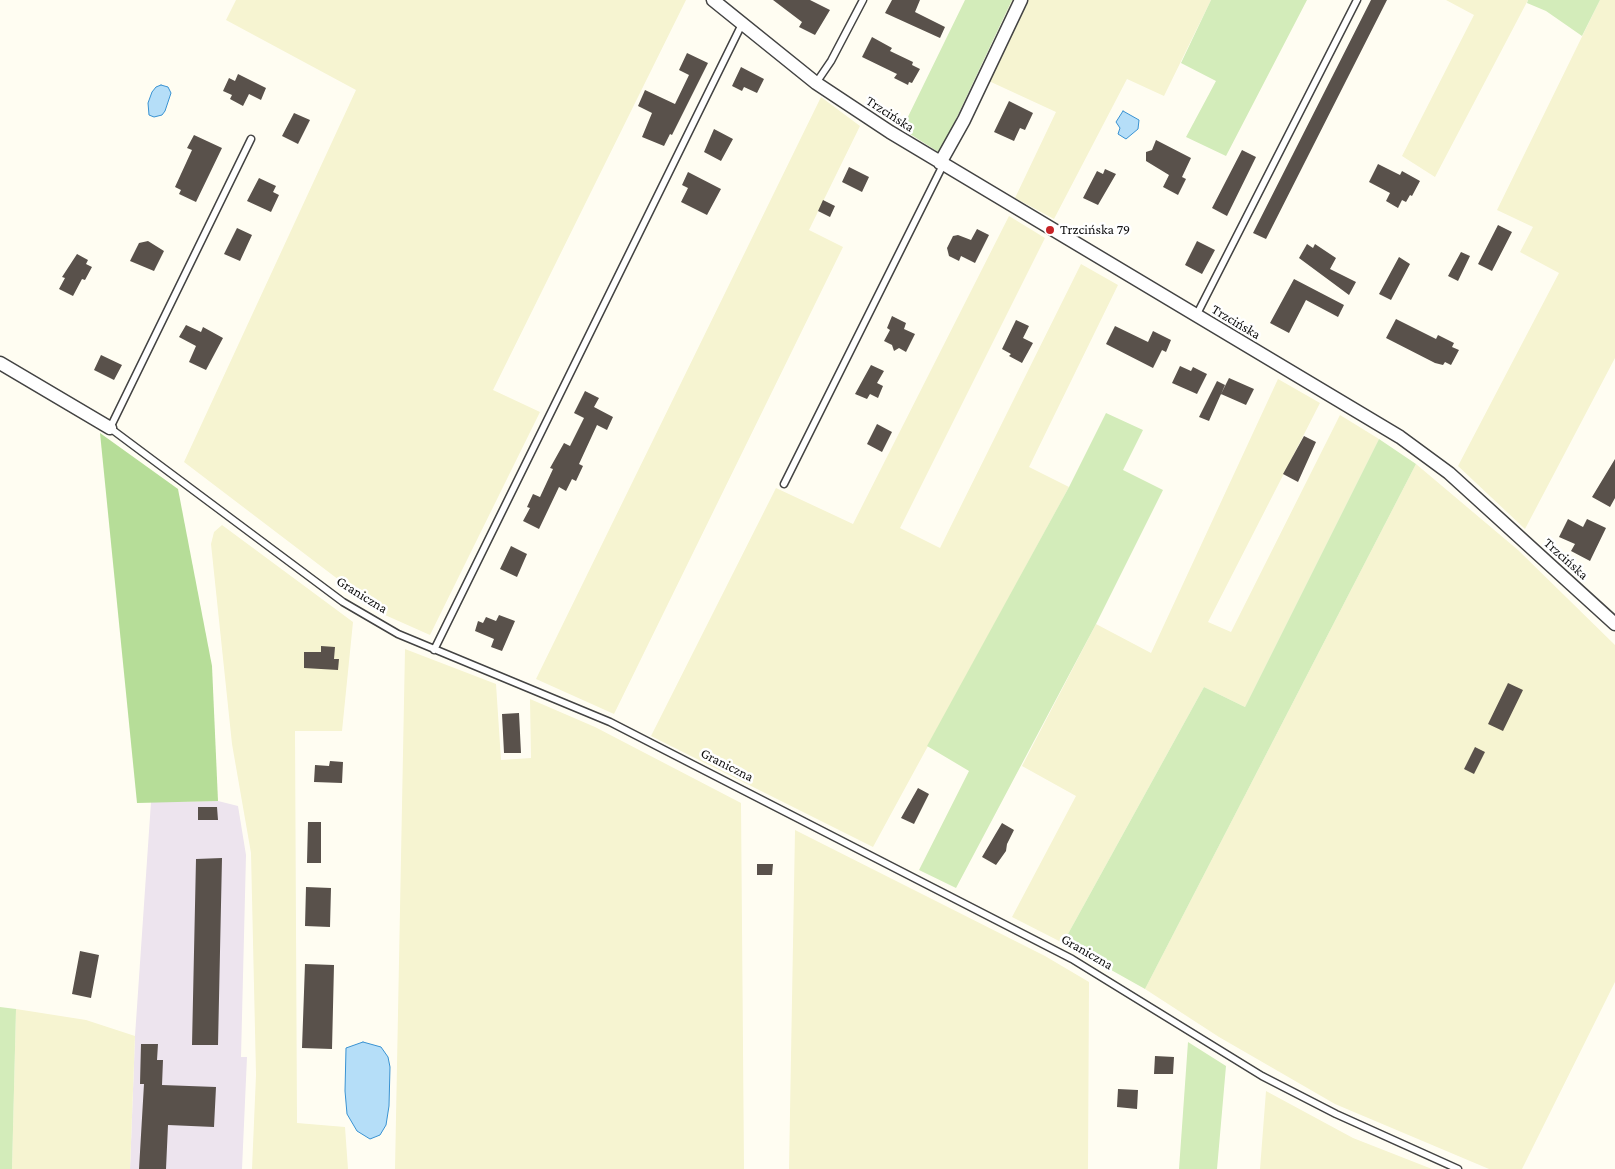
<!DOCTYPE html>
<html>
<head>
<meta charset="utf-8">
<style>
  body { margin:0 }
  canvas { display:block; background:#fffdf2 }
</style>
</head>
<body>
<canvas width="1615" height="1169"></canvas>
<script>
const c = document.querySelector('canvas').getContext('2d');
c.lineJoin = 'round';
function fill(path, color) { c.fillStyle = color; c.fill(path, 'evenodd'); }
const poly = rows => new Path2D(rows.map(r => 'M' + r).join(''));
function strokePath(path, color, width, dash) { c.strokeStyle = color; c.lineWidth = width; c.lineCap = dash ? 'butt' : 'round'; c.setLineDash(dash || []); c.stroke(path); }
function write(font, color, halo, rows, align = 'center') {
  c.font = font + ' "Crimson Pro",serif'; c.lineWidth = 5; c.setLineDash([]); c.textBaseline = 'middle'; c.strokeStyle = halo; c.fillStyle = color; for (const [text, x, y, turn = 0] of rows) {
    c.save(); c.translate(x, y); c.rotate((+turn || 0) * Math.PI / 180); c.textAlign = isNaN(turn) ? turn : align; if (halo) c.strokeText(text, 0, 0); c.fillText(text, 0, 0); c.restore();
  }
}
const industrial = poly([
  [218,801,238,806,246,855,241,1057,247,1057,242,1169,130,1169,135,1036,151,802]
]);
const farmland = poly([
  [236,0,686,0,493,390,540,412,430,635,385,615,184,462,356,90,226,20],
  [1012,0,1211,0,1164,96,1127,79,1054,219,1015,198,1056,112,978,76],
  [1446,0,1528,0,1435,177,1402,156,1474,15],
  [1600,0,1615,0,1615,358,1525,529,1458,466,1559,273,1520,252,1533,227,1497,210],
  [821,97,860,126,809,230,843,247,614,714,536,679],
  [1009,216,1045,238,900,528,940,548,1081,264,1118,285,1029,467,1069,487,873,847,651,736,776,488,853,524],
  [1278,379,1320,403,1208,622,1231,632,1340,415,1379,439,1245,707,1204,687,1063,943,1012,917,1076,796,1022,766,1096,624,1151,653],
  [1416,464,1518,550,1615,645,1615,982,1522,1169,1489,1169,1335,1104,1219,1037,1145,989],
  [222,525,353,622,342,731,295,731,297,1123,345,1127,348,1169,252,1169,256,1075,251,853,232,744,211,544,214,532],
  [405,649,496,684,501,760,531,758,530,699,595,727,741,803,744,1169,395,1169],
  [795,830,1045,956,1089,982,1088,1169,789,1169],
  [16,1009,86,1020,135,1036,130,1169,12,1169],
  [1266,1091,1353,1138,1432,1169,1260,1169]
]);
const green = poly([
  [965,0,1012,0,940,153,902,129],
  [1211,0,1307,0,1226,156,1186,137,1216,81,1181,63],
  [1528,0,1600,0,1582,36,1546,11,1527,3],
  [1106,413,1143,430,1123,470,1163,490,1096,624,956,888,919,870,969,771,927,746,1069,487],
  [1379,439,1416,464,1145,989,1063,943,1204,687,1245,707],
  [0,1007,16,1009,12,1169,0,1169],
  [1188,1042,1226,1066,1217,1169,1179,1169]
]);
const forest = poly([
  [100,433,178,489,212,666,218,801,137,803]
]);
const water = poly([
  [161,85,168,87,171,93,165,111,162,115,154,117,149,115,148,103,152,92,156,87,161,85],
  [1123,111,1139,120,1138,129,1126,139,1118,134,1120,128,1116,122,1123,111],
  [363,1042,381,1047,388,1057,390,1067,389,1106,386,1125,380,1135,370,1139,357,1131,347,1114,345,1091,346,1048,363,1042]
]);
const building = poly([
  [773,0,810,0,830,10,815,35,799,27,802,22],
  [892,0,920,0,915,12,945,27,940,38,885,13],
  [1371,0,1387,0,1266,239,1253,233],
  [872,37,892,48,890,51,913,62,912,65,920,69,912,83,909,82,908,85,894,78,897,74,862,57],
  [687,53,708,63,672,135,670,134,664,146,642,137,652,113,638,106,645,90,675,104,689,75,679,70],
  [741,67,764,79,757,93,744,87,742,91,732,86],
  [238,74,266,88,261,100,249,94,243,106,230,99,232,95,223,91,229,78,235,81],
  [1009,101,1033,113,1025,130,1020,128,1014,141,994,132],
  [294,113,310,120,298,144,282,136],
  [714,129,733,139,721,161,704,152],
  [194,135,222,148,196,202,179,194,181,190,175,187,192,150,187,148],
  [1156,140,1191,158,1182,177,1186,179,1178,195,1163,187,1169,175,1146,161,1146,152,1152,150],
  [1242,150,1256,157,1227,216,1212,208],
  [1378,164,1400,175,1402,171,1420,181,1412,196,1410,195,1406,202,1402,200,1398,208,1386,201,1390,193,1369,182],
  [849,167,869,177,862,192,842,182],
  [1105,169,1116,174,1098,205,1083,198,1097,171,1103,174],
  [688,172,721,189,707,215,681,202,688,188,682,185],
  [259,178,276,186,273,192,279,195,271,212,247,201],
  [823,200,835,206,830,217,818,211],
  [1498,225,1512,232,1492,271,1478,264],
  [237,228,252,235,240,261,224,254],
  [977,229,989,235,975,263,961,256,959,261,949,256,947,248,953,236,958,235,971,240],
  [148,241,164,251,154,271,130,261,139,243],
  [1197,241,1215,250,1202,274,1185,265],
  [1307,244,1313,248,1315,244,1336,258,1330,269,1356,282,1349,295,1299,258],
  [1461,252,1470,256,1458,281,1448,276],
  [77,254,88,260,86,264,92,267,85,280,82,279,73,296,59,289,65,278,62,277],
  [1399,257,1410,264,1391,300,1379,294],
  [1294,279,1344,305,1338,317,1306,300,1289,333,1270,323],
  [892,316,906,323,904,329,915,334,906,352,899,348,894,351,892,345,884,341,890,330,887,328],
  [1396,319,1436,339,1438,335,1454,343,1452,347,1459,350,1451,365,1445,362,1443,365,1435,363,1386,338],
  [1016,320,1029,326,1023,338,1033,343,1022,363,1009,356,1011,354,1002,349],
  [186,325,201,332,203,327,223,338,206,370,189,362,196,346,179,337],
  [1115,326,1148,342,1153,331,1171,340,1166,352,1162,350,1153,368,1106,344],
  [101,355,122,365,114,380,94,370],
  [871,365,884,371,877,383,883,386,878,398,870,394,867,399,855,394],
  [1180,366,1191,371,1193,367,1207,374,1197,394,1172,383],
  [1229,378,1254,389,1246,405,1221,394],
  [1217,381,1225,385,1209,421,1199,417],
  [585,391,599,398,594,407,613,417,607,430,597,425,579,464,583,466,576,481,572,479,566,491,559,487,539,529,523,521,530,508,527,507,533,494,540,497,553,469,550,468,564,443,570,446,584,418,574,413],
  [877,424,892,432,882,452,867,444],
  [1304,436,1316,442,1298,482,1283,474],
  [1615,459,1615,498,1610,507,1592,497],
  [1568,519,1583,527,1587,519,1606,528,1590,561,1571,551,1575,544,1559,537],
  [511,546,527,554,517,577,500,569],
  [499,615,515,621,502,651,491,647,494,639,475,631,478,621,483,623,486,617,496,621],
  [321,646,335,647,334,659,339,659,338,670,304,668,304,652,321,652],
  [1508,683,1523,690,1503,731,1488,724],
  [519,713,521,753,504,753,502,714],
  [1475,747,1485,752,1474,774,1464,769],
  [330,761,343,762,342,783,314,782,315,765,329,766],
  [918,788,929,794,914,824,901,818],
  [198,807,217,807,218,820,198,820],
  [308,822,321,822,321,863,307,863],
  [1002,823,1014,830,1007,844,1006,851,996,865,982,857],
  [222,858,218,1045,192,1045,196,859],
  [757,864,773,864,772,875,757,875],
  [306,887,331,888,330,927,305,926],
  [80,951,99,955,91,998,72,994],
  [305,964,334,965,332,1049,302,1048],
  [141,1044,158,1044,157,1060,163,1060,162,1085,216,1087,214,1127,168,1125,166,1169,139,1169,144,1084,140,1084],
  [1155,1056,1174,1057,1173,1074,1154,1074],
  [1118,1089,1138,1090,1137,1109,1117,1107]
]);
const service = poly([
  [816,83,831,61,863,0],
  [251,139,110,428,343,602,398,634,610,722,1072,959,1262,1076,1336,1114,1458,1169],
  [1196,316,1357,0],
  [784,484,943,165],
  [434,650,742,24]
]);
const minor = poly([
  [713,0,816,83,890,132,1400,437,1449,473,1615,624],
  [940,163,964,120,1021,0],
  [0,363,110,428]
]);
const markers = [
  [1050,230,5,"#c62226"]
];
const streetNames = [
  ["Trzcińska",890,114,33],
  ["Trzcińska",1236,322,31],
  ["Trzcińska",1566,559,42],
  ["Graniczna",362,595,32],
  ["Graniczna",727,765,27],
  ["Graniczna",1087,952,30]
];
const poiNames = [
  ["Trzcińska 79",1060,230]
];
fill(industrial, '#ede4ee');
fill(farmland, '#f6f4d1');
fill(green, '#d3ecba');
fill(forest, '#b6dd98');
fill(water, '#b5def8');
strokePath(water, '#3992d2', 1);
fill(building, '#59514b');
strokePath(service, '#434343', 9);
strokePath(minor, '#434343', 15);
strokePath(service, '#fff', 6);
strokePath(minor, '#fff', 12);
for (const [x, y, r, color] of markers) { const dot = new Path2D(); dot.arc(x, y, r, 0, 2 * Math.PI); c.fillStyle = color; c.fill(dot); strokePath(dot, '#fff', 2); }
write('14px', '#101010', '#fff', streetNames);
write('14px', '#101010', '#fff', poiNames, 'left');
</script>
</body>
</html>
